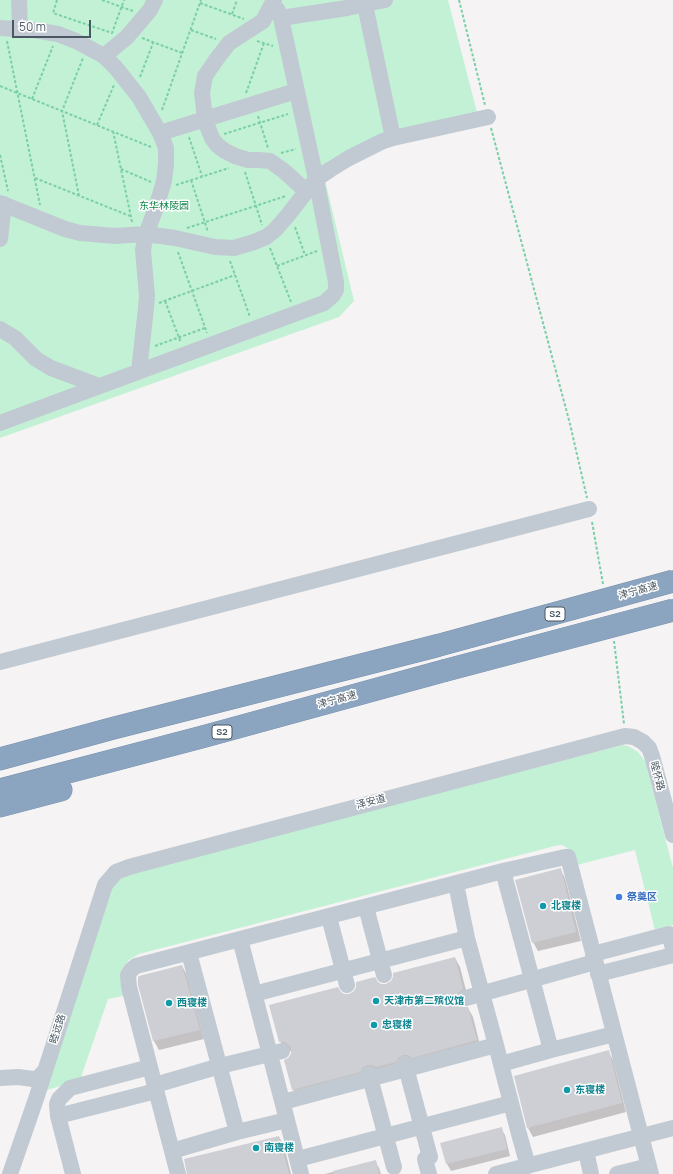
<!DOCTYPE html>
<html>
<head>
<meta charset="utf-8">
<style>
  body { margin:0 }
  #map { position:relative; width:673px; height:1174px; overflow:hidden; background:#f5f3f3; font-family:Manrope,sans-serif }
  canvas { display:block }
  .scale { position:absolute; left:12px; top:20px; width:79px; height:18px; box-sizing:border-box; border:2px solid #4a5661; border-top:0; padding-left:5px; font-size:12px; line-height:14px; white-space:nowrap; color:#4a5661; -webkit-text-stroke:3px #fff; paint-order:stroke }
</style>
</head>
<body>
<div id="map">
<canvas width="673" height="1174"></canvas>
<div class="scale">50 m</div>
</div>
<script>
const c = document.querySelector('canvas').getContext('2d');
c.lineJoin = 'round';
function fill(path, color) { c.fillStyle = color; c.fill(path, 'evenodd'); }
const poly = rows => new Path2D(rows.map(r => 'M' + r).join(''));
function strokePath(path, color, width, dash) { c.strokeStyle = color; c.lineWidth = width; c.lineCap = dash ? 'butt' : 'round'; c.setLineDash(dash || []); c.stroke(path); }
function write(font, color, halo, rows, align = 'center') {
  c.font = font + ' Manrope,"Noto Sans SC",sans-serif'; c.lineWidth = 3; c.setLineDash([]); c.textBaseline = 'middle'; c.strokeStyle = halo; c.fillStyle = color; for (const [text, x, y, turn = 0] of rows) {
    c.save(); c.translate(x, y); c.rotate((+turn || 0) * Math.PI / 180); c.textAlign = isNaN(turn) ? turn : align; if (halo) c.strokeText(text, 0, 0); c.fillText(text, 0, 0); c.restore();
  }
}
const green = poly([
  [0,0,448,0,480,124,397,141,325,180,354,301,339,317,0,438],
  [623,745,628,746,638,752,645,761,673,868,673,925,655,930,635,850,577,865,573,855,566,847,561,845,555,846,139,954,129,960,123,967,122,973,127,995,108,999,80,1080,47,1090,111,890,119,879,130,872]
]);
const shadow = poly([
  [560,869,565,878,581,941,538,951,533,942],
  [455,958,460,967,468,998,464,1001,462,1007,468,1008,473,1017,481,1049,298,1099,293,1089,291,1051,286,1051,280,1041,344,995,349,995,381,985,386,985],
  [182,966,187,975,204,1039,159,1050,154,1041,139,985],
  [608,1051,613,1060,626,1112,533,1137,528,1128],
  [501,1129,505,1135,510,1156,451,1171,447,1164,442,1143],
  [279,1137,284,1146,291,1174,188,1174],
  [375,1161,379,1168,381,1174,325,1174]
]);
const building = poly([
  [561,868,576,932,532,943,515,880],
  [455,957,463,989,459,992,457,995,457,1000,460,1005,463,1007,468,1007,477,1040,412,1058,408,1055,403,1055,398,1058,396,1062,376,1067,372,1065,367,1065,363,1067,360,1072,292,1090,284,1060,288,1058,291,1054,291,1048,289,1045,285,1042,279,1042,269,1005,338,987,341,992,344,994,349,994,354,991,356,987,356,982,375,977,378,982,381,984,386,984,391,981,393,977,393,973],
  [182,965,200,1030,153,1041,138,985,138,977,139,976],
  [609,1050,622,1103,527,1128,514,1076],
  [502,1127,507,1149,446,1164,440,1143],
  [279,1136,289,1174,187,1174,184,1159],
  [376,1160,379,1174,333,1174,333,1171]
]);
const path = poly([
  [57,0,53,13,112,33,124,0],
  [102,0,133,11],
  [459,0,485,105],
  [200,3,244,19],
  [232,14,237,0],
  [191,30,216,39],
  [142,38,182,53],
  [7,41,40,205],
  [257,41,273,46],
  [140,77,153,43],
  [0,86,151,147],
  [246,93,264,43],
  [32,99,53,46],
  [162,110,201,0],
  [258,116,268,148],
  [97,125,114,85],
  [491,128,570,424,587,498],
  [113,131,132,222],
  [224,134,288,114],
  [189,137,202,176],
  [281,153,296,149],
  [0,155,8,191],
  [121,169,151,182],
  [245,172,262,225],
  [35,178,130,216],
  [191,180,208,232],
  [176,185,229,168],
  [79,196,62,111,83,58],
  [295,227,305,255],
  [187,228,286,196],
  [270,248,291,302],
  [178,252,207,333],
  [230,261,250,317],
  [277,266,317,251],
  [165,301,181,343],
  [159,303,235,275],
  [155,346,205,328],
  [592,522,603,584],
  [614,641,624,724]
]);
const minor = poly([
  [19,0,20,29],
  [274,0,263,21,229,43,216,60,205,76,202,93,205,118,208,128,212,138,217,145,225,151,235,156,248,160,259,160,270,161,284,171,306,191],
  [365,5,393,138],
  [277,9,281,18,347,8,385,0],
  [0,28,34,30,58,34,76,41,104,56,116,68,139,97,160,133,166,148,166,164,164,181,156,208,146,234,143,250,147,296,146,308,139,371],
  [104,56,127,37,150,10,155,0],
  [160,133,296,91],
  [0,203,65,229,80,233,115,236,146,234,175,238,215,247,234,248,254,242,266,237,275,230,288,215,316,179,331,169,349,158,383,141,393,138,488,117],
  [0,239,4,204],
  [0,329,15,338,36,359,51,368,99,386],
  [0,423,324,303,333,295,336,290,336,282,316,179,281,18],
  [0,662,589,509],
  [503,871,551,1050],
  [456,884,467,938,496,1045,519,1134,528,1166],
  [366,907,384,975],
  [329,917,347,985],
  [240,939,301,1174],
  [189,953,237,1132],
  [593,954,669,934,673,948],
  [598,974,673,955],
  [254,994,467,938],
  [466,998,595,962],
  [405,1064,430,1157],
  [501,1064,551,1050,614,1034],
  [369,1074,394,1167],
  [0,1078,18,1077,33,1079,38,1078,44,1072],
  [155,1085,220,1066,282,1051],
  [283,1102,496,1045],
  [58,1116,156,1091],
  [172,1151,237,1132,287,1120],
  [586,1151,591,1174],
  [298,1159,511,1103],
  [425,1159,429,1174],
  [10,1174,37,1096,105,885,116,872,129,867,625,736,634,737,643,742,649,748,652,756,673,835],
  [73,1174,58,1116,57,1104,59,1099,70,1088,150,1067],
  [178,1174,129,987,128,975,131,970,136,966,503,871,565,857,568,857,651,1174],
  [496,1174,673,1128],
  [617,1174,649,1166]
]);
const highway = poly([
  [0,759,114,728,436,646],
  [0,790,202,737,443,671],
  [0,806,61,790]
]);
const highwayBridge = poly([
  [436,646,673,581],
  [443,671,673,610]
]);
const markers = [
  [619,897,4,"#3f7fe0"],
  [543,906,4,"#0f9aa8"],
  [376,1001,4,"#0f9aa8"],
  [169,1003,4,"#0f9aa8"],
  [374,1025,4,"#0f9aa8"],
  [567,1090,4,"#0f9aa8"],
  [256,1148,4,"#0f9aa8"]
];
const shields = [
  [555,614,20],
  [222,732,20]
];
const shieldNames = [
  ["S2",555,614],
  ["S2",222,732]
];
const parkNames = [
  ["东华林陵园",164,206]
];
const streetNames = [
  ["津宁高速",638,591,-15],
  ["津宁高速",337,700,-15],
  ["睦怀路",657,776,75],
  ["泽安道",371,802,-15],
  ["睦远路",58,1029,-72]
];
const shopNames = [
  ["祭奠区",627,897]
];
const cultureNames = [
  ["北寝楼",551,906],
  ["天津市第二殡仪馆",384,1001],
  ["西寝楼",177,1003],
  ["忠寝楼",382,1025],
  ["东寝楼",575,1090],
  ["南寝楼",264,1148]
];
fill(green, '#c3f1d5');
fill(shadow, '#0003');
fill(building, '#cdcfd5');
strokePath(highway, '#7690ad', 23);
strokePath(path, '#7ad0a6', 2, [3, 2]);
strokePath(minor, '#c1cad2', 16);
strokePath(highway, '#8ba5c1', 22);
strokePath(highwayBridge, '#7690ad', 23, []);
strokePath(highwayBridge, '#8ba5c1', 22);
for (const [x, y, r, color] of markers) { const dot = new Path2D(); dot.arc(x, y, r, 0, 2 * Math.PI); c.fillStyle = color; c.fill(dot); strokePath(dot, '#fff', 1.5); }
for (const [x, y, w] of shields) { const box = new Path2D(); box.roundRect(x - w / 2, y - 7, w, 14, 3); c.fillStyle = '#fff'; c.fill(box); strokePath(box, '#4a5661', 1); }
write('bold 9px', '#4a5661', null, shieldNames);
write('10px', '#17864f', '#fff', parkNames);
write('10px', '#4a5661', '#fff', streetNames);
write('bold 10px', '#366cbe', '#fff', shopNames, 'left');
write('bold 10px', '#0d838f', '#fff', cultureNames, 'left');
</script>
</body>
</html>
